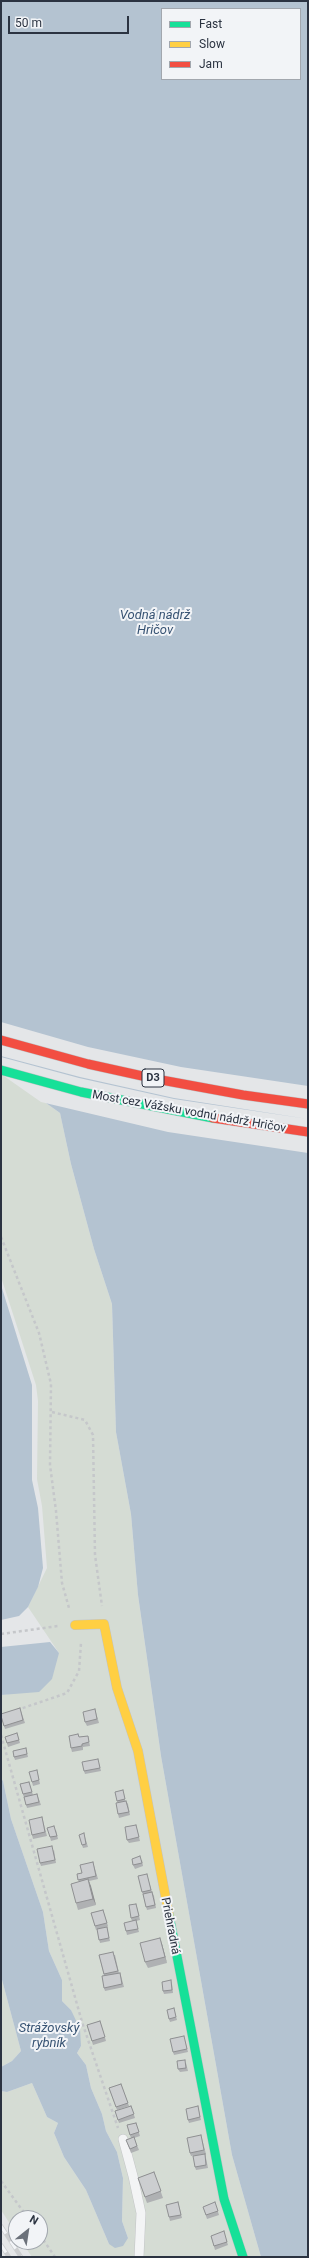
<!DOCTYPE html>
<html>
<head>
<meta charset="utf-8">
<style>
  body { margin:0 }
  #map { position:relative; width:309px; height:2258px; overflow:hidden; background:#e4e6e8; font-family:Roboto,sans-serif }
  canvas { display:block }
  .frame { position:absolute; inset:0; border:2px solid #2b3341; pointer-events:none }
  .legend { position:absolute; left:161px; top:8px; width:140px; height:72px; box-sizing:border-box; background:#f2f4f7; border:1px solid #a2a7ae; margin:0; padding:5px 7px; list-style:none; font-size:12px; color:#2b3341 }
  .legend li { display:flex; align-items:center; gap:8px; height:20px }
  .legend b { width:20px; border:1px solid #a2a7ae }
  .north { position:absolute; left:8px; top:2210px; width:40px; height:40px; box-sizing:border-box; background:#f2f4f7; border:1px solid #a2a7ae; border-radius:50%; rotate:30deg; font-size:11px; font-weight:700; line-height:16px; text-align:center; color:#2b3341 }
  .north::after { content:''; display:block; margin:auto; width:14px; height:18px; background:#6c727b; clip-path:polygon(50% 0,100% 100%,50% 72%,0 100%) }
  .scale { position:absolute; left:8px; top:16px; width:121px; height:18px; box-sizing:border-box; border:2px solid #2b3341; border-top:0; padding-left:5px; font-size:12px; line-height:14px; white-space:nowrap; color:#2b3341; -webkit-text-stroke:3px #f2f4f7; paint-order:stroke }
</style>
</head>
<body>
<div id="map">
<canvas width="309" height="2258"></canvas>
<div class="frame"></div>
<ul class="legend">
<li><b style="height:5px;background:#16e098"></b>Fast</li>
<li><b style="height:5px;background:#ffcf43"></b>Slow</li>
<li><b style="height:5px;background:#f24e42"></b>Jam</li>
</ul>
<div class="north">N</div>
<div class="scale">50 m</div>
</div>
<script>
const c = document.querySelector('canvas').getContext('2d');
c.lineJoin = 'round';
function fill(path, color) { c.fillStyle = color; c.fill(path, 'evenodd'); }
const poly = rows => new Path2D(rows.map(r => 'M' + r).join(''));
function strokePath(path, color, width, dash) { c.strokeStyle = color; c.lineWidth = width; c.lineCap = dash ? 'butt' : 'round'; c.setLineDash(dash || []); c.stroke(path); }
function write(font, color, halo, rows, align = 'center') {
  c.font = font + ' Roboto,sans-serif'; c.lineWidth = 4; c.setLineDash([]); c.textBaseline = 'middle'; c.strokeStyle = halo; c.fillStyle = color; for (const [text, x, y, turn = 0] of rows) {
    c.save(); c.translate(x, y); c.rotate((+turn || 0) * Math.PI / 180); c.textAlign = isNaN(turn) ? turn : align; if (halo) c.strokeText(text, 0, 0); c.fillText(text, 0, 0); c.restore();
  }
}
const green = poly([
  [1,1071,60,1113,71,1164,94,1249,112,1304,116,1432,131,1514,138,1595,161,1756,232,2155,261,2257,32,2257,22,2242,40,2242,40,2218,16,2218,16,2233,1,2210,1,2091,7,2092,32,2083,47,2117,58,2123,54,2133,64,2157,86,2190,109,2244,128,2238,122,2221,123,2178,117,2152,106,2131,102,2114,91,2088,86,2065,77,2053,81,2046,71,2010,62,2001,62,1980,49,1951,43,1912,11,1819,3,1781,1,1778,1,1695,15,1693,59,1653,28,1607,47,1568,42,1506,37,1479,38,1401,36,1385,1,1277],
  [1,1976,21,2051,12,2061,1,2067]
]);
const water = poly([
  [1,1,308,1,308,2257,261,2257,232,2155,161,1756,138,1595,131,1514,116,1432,112,1304,94,1249,71,1164,60,1113,1,1071],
  [162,9,300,9,300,79,162,79],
  [1,1285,32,1385,32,1480,38,1508,43,1568,38,1587,28,1607,19,1616,1,1620],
  [50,1642,59,1653,52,1679,39,1692,1,1695,1,1647],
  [1,1778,3,1781,11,1819,43,1912,49,1951,62,1980,62,2001,71,2010,80,2029,81,2046,77,2053,86,2065,91,2088,102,2114,106,2131,117,2152,123,2178,122,2221,128,2238,123,2246,115,2248,109,2244,86,2190,64,2157,54,2133,58,2123,47,2117,32,2083,7,2092,1,2091,1,2067,12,2061,21,2051,1,1976]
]);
const pier = poly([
  [1,1022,88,1047,181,1067,308,1086,308,1119,174,1098,80,1077,1,1056],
  [1,1057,79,1078,174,1099,308,1119,308,1153,168,1132,41,1102,1,1074]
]);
const path = poly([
  [1,1237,39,1333,51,1384,50,1465,56,1511,62,1583,69,1608],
  [52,1412,85,1420,93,1435,95,1555,102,1606],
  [1,1634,58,1626],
  [17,1710,67,1693,79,1671,81,1643],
  [1,1735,82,2022,118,2128],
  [1,2181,28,2218],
  [40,2235,55,2257]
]);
const lane = poly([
  [123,2139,133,2176,141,2213,139,2257]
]);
const fast = poly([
  [1,1070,81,1092,213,1118],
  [169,1915,224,2199,243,2257]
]);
const slow = poly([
  [75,1625,104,1624,117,1688,138,1751,169,1915]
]);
const jam = poly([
  [1,1040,88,1064,156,1079,243,1095,308,1104],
  [213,1118,308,1132]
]);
const rail = poly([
  [1,2226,21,2257],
  [1,2245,9,2257]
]);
const wall = poly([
  [20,1708,25,1723,5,1729,1,1716],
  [95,1709,99,1723,87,1726,85,1722],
  [17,1733,20,1743,8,1747,5,1737],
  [78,1734,79,1737,88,1736,90,1746,83,1747,83,1750,72,1752,71,1748],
  [26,1748,28,1757,15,1760,14,1757],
  [99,1763,101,1771,85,1774,84,1771],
  [37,1770,40,1784,33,1786,32,1782],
  [29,1782,33,1795,37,1794,41,1805,27,1808,20,1784],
  [124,1794,125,1801,126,1801,128,1804,130,1815,119,1818,118,1814,118,1803,117,1801],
  [42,1817,47,1836,33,1839,32,1835],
  [136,1825,140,1841,129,1843,127,1840],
  [56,1830,58,1839,51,1841,50,1837],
  [85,1837,88,1847,83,1848,82,1845],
  [54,1850,56,1863,41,1866,40,1863],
  [142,1860,143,1866,135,1869,133,1865],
  [93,1862,98,1879,89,1881,96,1905,78,1910,76,1903,79,1882,77,1874,82,1873],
  [148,1878,152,1892,154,1896,156,1908,147,1910,143,1895,142,1892],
  [137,1907,140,1920,136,1921,139,1932,127,1935,126,1931,132,1921,131,1918],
  [103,1910,108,1926,100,1929,107,1927,110,1941,100,1943,97,1929,96,1930,91,1913],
  [162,1944,167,1963,148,1968,145,1962],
  [99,1955,115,1955,119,1973,120,1973,121,1976,124,1987,105,1991,104,1988,104,1976],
  [171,1980,172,1984,173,1993,164,1994,163,1991],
  [174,2008,177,2020,170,2022,169,2019],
  [100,2021,106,2041,93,2045,87,2025],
  [185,2040,188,2052,174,2055,173,2052],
  [186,2063,188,2071,180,2072,178,2069],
  [121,2084,129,2106,117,2110,109,2088],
  [131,2106,135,2118,119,2123,115,2111],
  [198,2106,201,2120,189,2123,188,2120],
  [136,2123,140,2136,134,2138,139,2150,131,2153,126,2140,131,2138,127,2125],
  [201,2135,206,2154,191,2156,190,2153],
  [205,2154,206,2158,208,2168,196,2170,195,2167],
  [154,2172,163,2198,147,2203,138,2178],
  [178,2202,182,2218,170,2221,169,2217],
  [215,2202,219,2215,207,2219,203,2207],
  [224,2232,228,2245,215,2250,211,2236]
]);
const shadedWall = poly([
  [88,1879,91,1886,96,1905,93,1899],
  [160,1938,162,1944,167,1963,165,1957]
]);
const building = poly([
  [20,1708,23,1720,4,1726,1,1716,1,1714,20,1708],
  [95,1709,97,1719,85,1722,83,1712,95,1709],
  [17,1733,19,1740,7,1743,5,1737,17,1733],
  [78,1734,79,1737,88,1736,89,1742,82,1744,82,1746,71,1748,69,1736,78,1734],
  [26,1748,27,1754,14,1757,13,1751,26,1748],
  [98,1759,100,1768,84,1771,82,1762,98,1759],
  [37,1770,39,1780,32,1782,29,1772,37,1770],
  [29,1782,32,1792,23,1794,20,1784,29,1782],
  [123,1790,125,1799,117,1801,115,1792,123,1790],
  [37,1794,39,1802,26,1805,24,1797,37,1794],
  [126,1801,129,1812,118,1814,116,1803,126,1801],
  [42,1817,45,1832,32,1835,29,1820,42,1817],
  [136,1825,139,1837,127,1840,125,1827,136,1825],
  [54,1826,57,1836,50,1837,47,1828,54,1826],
  [84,1833,86,1844,82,1845,79,1835,84,1833],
  [52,1846,55,1860,40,1863,37,1849,52,1846],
  [140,1856,142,1863,133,1865,132,1859,140,1856],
  [93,1862,96,1876,78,1880,77,1874,82,1873,80,1865,93,1862],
  [147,1874,151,1890,142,1892,138,1876,147,1874],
  [88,1879,93,1899,76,1903,71,1884,88,1879],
  [152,1892,155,1905,146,1907,143,1894,152,1892],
  [136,1904,139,1916,131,1918,129,1905,136,1904],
  [103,1910,107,1923,95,1926,91,1913,103,1910],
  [136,1920,138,1929,126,1931,124,1923,136,1920],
  [107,1927,109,1938,99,1940,97,1929,107,1927],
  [160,1938,165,1957,145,1962,140,1943,160,1938],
  [113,1952,118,1971,104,1974,99,1955,113,1952],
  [120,1973,122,1984,104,1988,102,1976,120,1973],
  [171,1980,172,1990,163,1991,162,1982,171,1980],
  [174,2008,176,2017,169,2019,167,2010,174,2008],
  [100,2021,105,2037,92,2041,87,2025,100,2021],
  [184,2036,187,2049,173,2052,170,2039,184,2036],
  [185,2060,186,2068,178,2069,177,2061,185,2060],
  [121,2084,128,2103,116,2107,109,2088,121,2084],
  [131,2106,134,2114,118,2120,115,2111,131,2106],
  [198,2106,200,2117,188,2120,186,2109,198,2106],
  [136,2123,139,2132,130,2135,127,2125,136,2123],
  [201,2135,204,2150,190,2153,187,2138,201,2135],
  [134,2137,137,2146,130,2149,126,2140,134,2137],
  [205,2154,206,2165,195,2167,193,2156,205,2154],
  [154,2172,161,2191,145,2197,138,2178,154,2172],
  [178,2202,181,2215,169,2217,166,2205,178,2202],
  [215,2202,218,2211,206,2215,203,2207,215,2202],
  [224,2231,227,2242,214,2246,211,2236,224,2231]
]);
const shields = [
  [153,1078,22]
];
const shieldNames = [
  ["D3",153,1078]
];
const streetNames = [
  ["Most cez Vážsku vodnú nádrž Hričov",189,1112,10],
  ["Priehradná",170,1926,79]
];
const waterNames = [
  ["Vodná nádrž",155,616],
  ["Hričov",155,631],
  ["Strážovský",49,2029],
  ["rybník",49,2044]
];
fill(green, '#d5dcd4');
fill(water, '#b4c3d1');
fill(pier, '#e4e6e8');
strokePath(lane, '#c2c4c6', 10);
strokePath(fast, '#c2c4c6', 10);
strokePath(slow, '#c2c4c6', 10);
strokePath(jam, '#c2c4c6', 10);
strokePath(path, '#c5c7ca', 2.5, [3, 3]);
strokePath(lane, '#f3f4f5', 9);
strokePath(fast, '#16e098', 9);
strokePath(slow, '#ffcf43', 9);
strokePath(jam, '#f24e42', 9);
strokePath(rail, '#ccced0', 4.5);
strokePath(rail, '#f2f4f7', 3, [9]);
fill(wall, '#afb1b3');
fill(shadedWall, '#8f9092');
fill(building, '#ccced0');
strokePath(building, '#8f9092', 1);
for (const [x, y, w] of shields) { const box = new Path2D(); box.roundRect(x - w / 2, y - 9, w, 18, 3); c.fillStyle = '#f2f4f7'; c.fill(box); strokePath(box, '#2b3341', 1); }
write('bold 11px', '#2b3341', null, shieldNames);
write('12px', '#2b3341', '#f2f4f7', streetNames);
write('italic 13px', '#375373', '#f2f4f7', waterNames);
</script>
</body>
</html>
